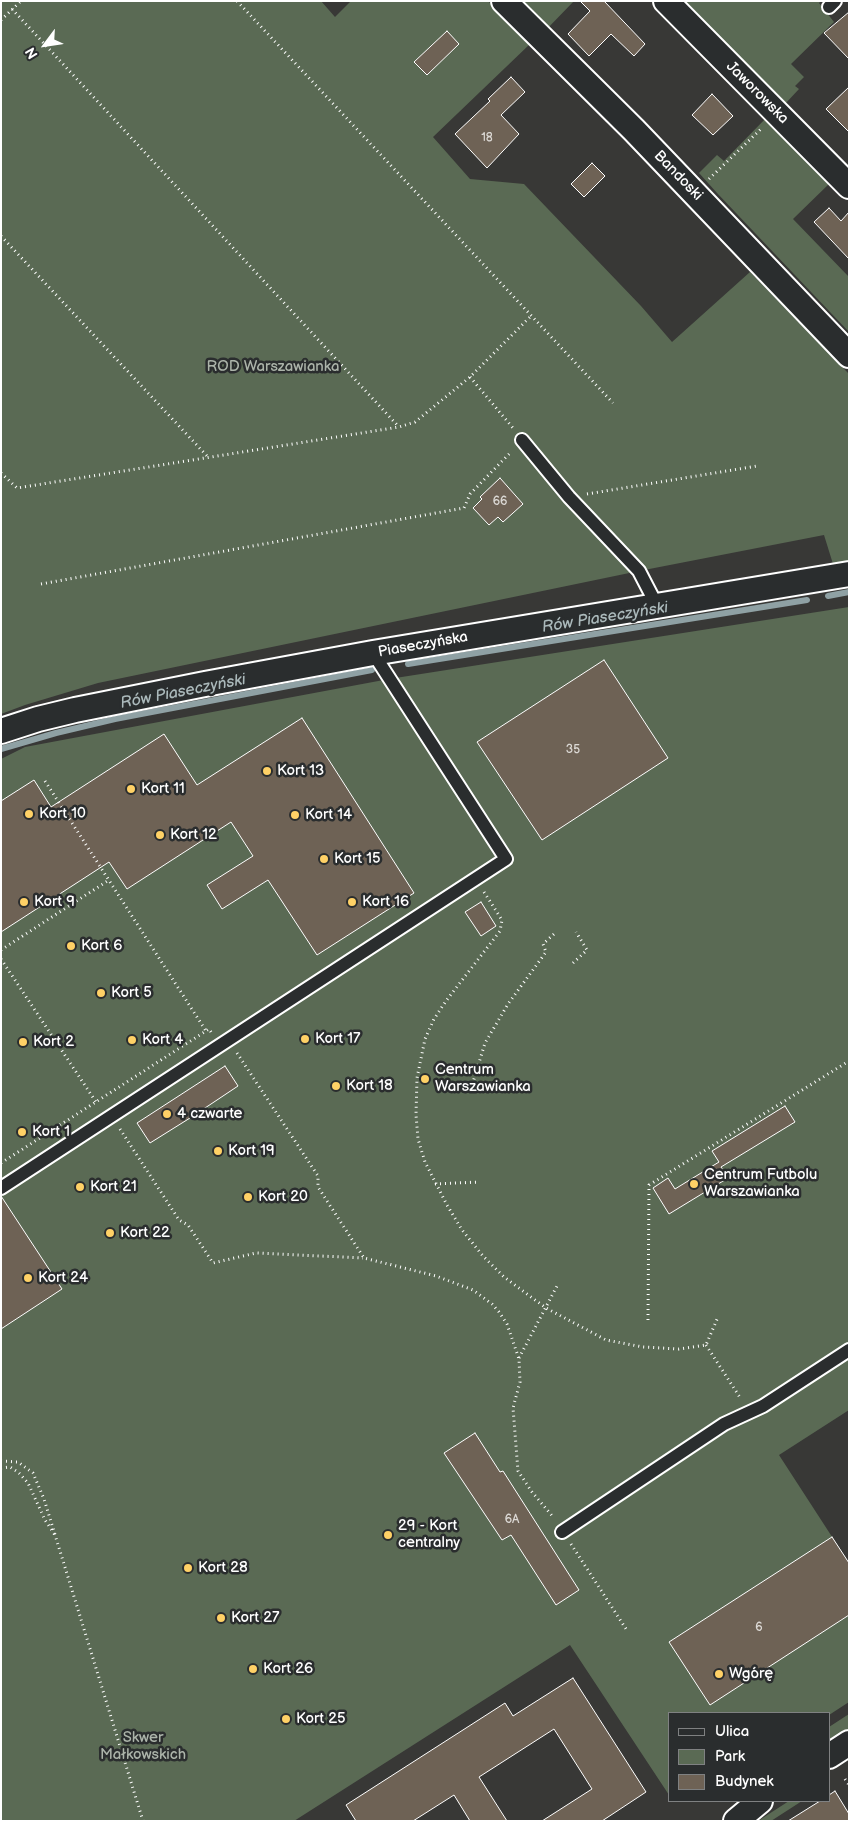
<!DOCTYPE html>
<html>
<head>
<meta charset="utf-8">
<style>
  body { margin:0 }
  #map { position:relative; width:850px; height:1822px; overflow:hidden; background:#383836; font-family:"Balsamiq Sans",sans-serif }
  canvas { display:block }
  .frame { position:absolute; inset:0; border:2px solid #fff; pointer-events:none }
  .legend { position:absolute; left:668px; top:1712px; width:162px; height:90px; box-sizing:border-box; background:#2a2d2e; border:1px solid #7f8182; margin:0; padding:6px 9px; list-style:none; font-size:15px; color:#fff }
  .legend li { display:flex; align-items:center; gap:10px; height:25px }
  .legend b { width:25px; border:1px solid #7f8182 }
  .north { position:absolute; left:20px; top:20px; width:50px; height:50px; -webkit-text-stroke:4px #2a2d2e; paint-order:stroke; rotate:239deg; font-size:14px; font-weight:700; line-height:20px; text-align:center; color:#fff }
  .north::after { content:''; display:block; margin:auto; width:18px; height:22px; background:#fff; clip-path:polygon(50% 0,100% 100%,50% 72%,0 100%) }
</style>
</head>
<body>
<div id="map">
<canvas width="850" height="1822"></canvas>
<div class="frame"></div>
<ul class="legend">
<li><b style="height:6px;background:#2a2d2e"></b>Ulica</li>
<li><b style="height:14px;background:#5a6a54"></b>Park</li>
<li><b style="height:14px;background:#6e6255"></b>Budynek</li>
</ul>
<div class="north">N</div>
</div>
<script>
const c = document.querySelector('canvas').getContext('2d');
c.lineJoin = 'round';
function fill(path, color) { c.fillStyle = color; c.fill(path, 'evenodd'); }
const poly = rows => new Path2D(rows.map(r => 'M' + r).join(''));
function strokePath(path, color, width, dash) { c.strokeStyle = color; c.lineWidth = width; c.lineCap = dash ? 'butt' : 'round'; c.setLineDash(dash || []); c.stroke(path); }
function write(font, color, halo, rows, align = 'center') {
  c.font = font + ' "Balsamiq Sans",sans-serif'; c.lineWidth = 5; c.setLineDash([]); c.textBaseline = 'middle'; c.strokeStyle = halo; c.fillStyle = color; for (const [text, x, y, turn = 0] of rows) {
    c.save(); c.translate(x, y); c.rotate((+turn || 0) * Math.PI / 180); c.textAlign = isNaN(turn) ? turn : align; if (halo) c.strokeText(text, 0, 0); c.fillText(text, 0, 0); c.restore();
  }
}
const green = poly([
  [1,1,321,1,335,17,351,1,488,1,530,44,433,137,470,179,524,184,641,306,672,342,750,272,849,374,849,562,833,564,824,535,639,571,98,683,25,705,1,714],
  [515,1,574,1,544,32],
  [685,1,821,1,819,3,834,22,791,64,804,77,795,86,799,89,785,104,687,6],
  [768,116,831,182,793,219,849,277,849,332,717,193,699,173,717,155,724,161],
  [849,607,849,1410,779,1455,849,1563,849,1702,829,1715,829,1713,669,1713,669,1795,570,1645,294,1821,1,1821,1,759,25,747,389,679],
  [849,1714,849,1734,829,1747,829,1727],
  [789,1801,802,1801,771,1821,758,1821]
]);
const stream = poly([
  [828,596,849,592],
  [408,664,807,600],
  [1,749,56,733,115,719,372,670]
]);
const building = poly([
  [580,1,604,1,645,44,634,56,611,34,589,56,568,34,590,11,580,1],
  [849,12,849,59,824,33,849,12],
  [447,31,459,44,427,75,414,62,447,31],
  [511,77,525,92,501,115,519,134,487,168,455,134,490,101,488,99,511,77],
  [849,87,849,132,826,109,849,87],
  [712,94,733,116,713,135,692,115,712,94],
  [592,163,605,176,584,197,571,184,592,163],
  [829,208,841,221,849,212,849,259,814,222,829,208],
  [500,478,523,504,503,522,498,517,489,525,473,508,482,499,480,497,500,478],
  [604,660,668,758,542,840,477,742,604,660],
  [302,718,414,893,317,955,268,880,222,909,207,885,253,856,231,822,127,889,109,862,1,932,1,801,34,780,51,807,164,734,197,785,302,718],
  [481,902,496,926,481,936,465,912,481,902],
  [225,1066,238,1086,199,1112,197,1119,190,1118,150,1143,137,1123,225,1066],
  [785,1106,795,1122,721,1167,728,1178,669,1214,653,1188,668,1178,675,1189,719,1162,712,1151,785,1106],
  [1,1196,62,1289,1,1329,1,1196],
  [475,1433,500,1472,503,1471,579,1590,556,1605,511,1535,502,1540,444,1453,475,1433],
  [832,1537,849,1563,849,1615,710,1705,669,1642,832,1537],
  [573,1678,646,1792,602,1821,542,1821,592,1789,554,1729,479,1777,507,1821,470,1821,454,1795,413,1821,356,1821,346,1805,505,1703,513,1716,573,1678],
  [835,1791,849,1814,849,1821,788,1821,820,1801,829,1801,829,1795,835,1791]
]);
const path = poly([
  [237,1,613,403],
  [12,9,399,427],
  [1,20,21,1],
  [709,179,762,128],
  [1,236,208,457],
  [470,377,513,428],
  [1,473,17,488,399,427,415,422,470,377,531,316],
  [587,494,757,466],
  [41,584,464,508,470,494,511,452],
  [45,781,206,1031],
  [484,892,502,920,500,931,446,1001,434,1019,425,1039,417,1078,416,1115,418,1139,425,1162,447,1205,462,1230,483,1256,504,1277,546,1308,606,1340,643,1347,679,1349,706,1345,718,1317],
  [1,950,109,880],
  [1,959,96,1102],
  [573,963,587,950,576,932],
  [237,1053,318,1176,318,1187,364,1258,436,1276,473,1290,492,1304,499,1312,507,1324,519,1359,520,1382,513,1408,518,1471,532,1492,554,1518],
  [471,1089,485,1043,508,1004,546,952,543,944,554,934],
  [120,1129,179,1220,188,1225,213,1263,256,1253,363,1258],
  [1,1163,206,1031,209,1029,211,1032],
  [435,1184,479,1182],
  [648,1320,649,1185,849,1061],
  [706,1345,741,1399],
  [519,1358,557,1286],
  [1,1461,18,1462,33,1473,44,1499,143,1821],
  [1,1468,10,1467,18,1472,28,1483,45,1520,55,1535],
  [571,1544,628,1632],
  [845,1779,849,1785]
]);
const lane = poly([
  [829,7,835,1],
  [522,440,569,497,639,571,653,598,654,606],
  [1,1188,506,859,373,653],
  [562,1532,724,1424,763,1406,849,1350]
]);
const street = poly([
  [504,1,634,130,849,355],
  [666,1,849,186],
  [1,731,38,719,75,710,205,684,373,653,849,574],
  [829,1756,849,1743],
  [736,1821,760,1801]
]);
const markers = [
  [267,771,5,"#ffd166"],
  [131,789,5,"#ffd166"],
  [29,814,5,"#ffd166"],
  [295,815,5,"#ffd166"],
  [160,835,5,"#ffd166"],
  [324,859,5,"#ffd166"],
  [24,902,5,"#ffd166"],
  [352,902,5,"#ffd166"],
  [71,946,5,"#ffd166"],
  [101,993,5,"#ffd166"],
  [305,1039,5,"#ffd166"],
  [132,1040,5,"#ffd166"],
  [23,1042,5,"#ffd166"],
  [425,1079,5,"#ffd166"],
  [336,1086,5,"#ffd166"],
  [167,1114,5,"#ffd166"],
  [22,1132,5,"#ffd166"],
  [218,1151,5,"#ffd166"],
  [694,1184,5,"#ffd166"],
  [80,1187,5,"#ffd166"],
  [248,1197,5,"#ffd166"],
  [110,1233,5,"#ffd166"],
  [28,1278,5,"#ffd166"],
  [388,1535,5,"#ffd166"],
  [188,1568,5,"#ffd166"],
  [221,1618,5,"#ffd166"],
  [253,1669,5,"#ffd166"],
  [719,1674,5,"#ffd166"],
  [286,1719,5,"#ffd166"]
];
const numberNames = [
  ["18",487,138],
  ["66",500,502],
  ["35",573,750],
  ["6A",512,1520],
  ["6",759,1628]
];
const streetNames = [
  ["Jaworowska",757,93,45],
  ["Bandoski",678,176,46],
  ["Piaseczyńska",423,645,-10]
];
const parkNames = [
  ["ROD Warszawianka",273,367],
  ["Skwer",143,1738],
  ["Małkowskich",143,1755]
];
const poiNames = [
  ["Kort 13",277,771],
  ["Kort 11",141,789],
  ["Kort 10",39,814],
  ["Kort 14",305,815],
  ["Kort 12",170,835],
  ["Kort 15",334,859],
  ["Kort 9",34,902],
  ["Kort 16",362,902],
  ["Kort 6",81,946],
  ["Kort 5",111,993],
  ["Kort 17",315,1039],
  ["Kort 4",142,1040],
  ["Kort 2",33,1042],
  ["Centrum",435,1070],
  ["Warszawianka",435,1087],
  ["Kort 18",346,1086],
  ["4 czwarte",177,1114],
  ["Kort 1",32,1132],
  ["Kort 19",228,1151],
  ["Centrum Futbolu",704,1175],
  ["Warszawianka",704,1192],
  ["Kort 21",90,1187],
  ["Kort 20",258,1197],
  ["Kort 22",120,1233],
  ["Kort 24",38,1278],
  ["29 - Kort",398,1526],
  ["centralny",398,1543],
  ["Kort 28",198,1568],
  ["Kort 27",231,1618],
  ["Kort 26",263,1669],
  ["Wgórę",729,1674],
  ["Kort 25",296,1719]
];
const waterNames = [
  ["Rów Piaseczyński",605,618,-9],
  ["Rów Piaseczyński",183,692,-11]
];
fill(green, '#5a6a54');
strokePath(stream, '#8fa1a4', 6);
fill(building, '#6e6255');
strokePath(building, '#fff', 1);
strokePath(lane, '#fff', 16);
strokePath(street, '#fff', 28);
strokePath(path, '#fff', 3, [1, 4]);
strokePath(lane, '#2a2d2e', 12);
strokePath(street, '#2a2d2e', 24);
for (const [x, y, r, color] of markers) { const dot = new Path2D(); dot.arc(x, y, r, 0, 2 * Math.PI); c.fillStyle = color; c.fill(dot); strokePath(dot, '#2a2d2e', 2); }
write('12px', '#dbd8d4', null, numberNames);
write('15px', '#fff', '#2a2d2e', streetNames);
write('15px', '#acb4aa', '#2a2d2e', parkNames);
write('15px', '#fff', '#2a2d2e', poiNames, 'left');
write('italic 16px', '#abb9bb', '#2a2d2e', waterNames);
</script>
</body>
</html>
